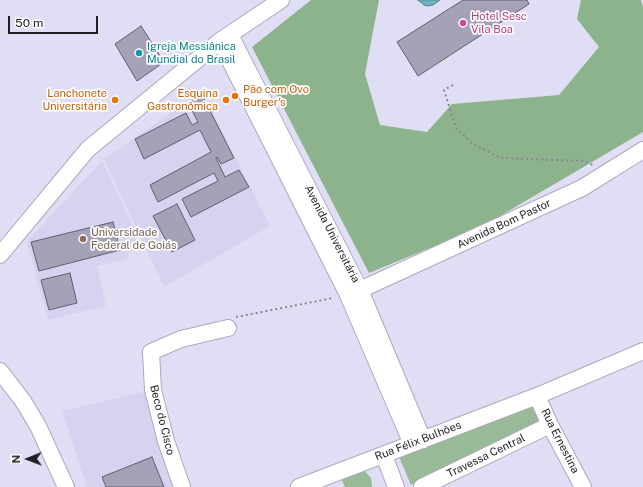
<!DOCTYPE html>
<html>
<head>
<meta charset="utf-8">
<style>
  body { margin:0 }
  #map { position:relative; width:643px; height:487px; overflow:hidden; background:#e0def4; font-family:"Public Sans",sans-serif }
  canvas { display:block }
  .north { position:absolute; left:8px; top:439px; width:40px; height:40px; -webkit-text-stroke:3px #fff; paint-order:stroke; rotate:269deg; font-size:11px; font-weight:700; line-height:16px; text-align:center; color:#1e1e25 }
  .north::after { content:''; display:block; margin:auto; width:14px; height:18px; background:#1e1e25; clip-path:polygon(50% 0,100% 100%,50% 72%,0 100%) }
  .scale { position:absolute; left:8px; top:16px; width:90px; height:18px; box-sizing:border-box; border:2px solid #1e1e25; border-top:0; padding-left:5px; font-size:12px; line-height:14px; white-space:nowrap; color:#1e1e25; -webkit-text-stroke:3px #fff; paint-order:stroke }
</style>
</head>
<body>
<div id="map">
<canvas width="643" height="487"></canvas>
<div class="north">N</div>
<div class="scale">50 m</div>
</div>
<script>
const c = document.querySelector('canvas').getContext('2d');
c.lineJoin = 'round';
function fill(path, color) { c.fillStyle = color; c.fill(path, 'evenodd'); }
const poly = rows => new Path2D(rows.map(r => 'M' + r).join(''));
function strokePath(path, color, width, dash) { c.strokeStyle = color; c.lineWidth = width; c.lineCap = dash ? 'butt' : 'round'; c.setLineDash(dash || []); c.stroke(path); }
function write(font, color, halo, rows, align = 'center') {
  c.font = font + ' "Public Sans",sans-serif'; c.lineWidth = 3.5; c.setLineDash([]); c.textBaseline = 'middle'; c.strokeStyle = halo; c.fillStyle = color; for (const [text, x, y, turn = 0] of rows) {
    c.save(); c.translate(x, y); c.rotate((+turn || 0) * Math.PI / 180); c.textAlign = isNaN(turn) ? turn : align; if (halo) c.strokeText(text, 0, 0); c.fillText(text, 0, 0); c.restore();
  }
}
const built = poly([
  [202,91,270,226,164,287,104,159],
  [102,161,138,237,127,259,97,266,106,306,48,320,27,241],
  [148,391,176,487,87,487,62,411]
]);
const green = poly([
  [535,402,544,422,411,485,399,457],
  [362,468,371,478,372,487,345,487,340,476]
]);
const forest = poly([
  [311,0,379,0,365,74,380,125,427,132,452,104,559,95,599,47,577,19,581,0,641,0,643,7,643,132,483,226,369,273,252,47]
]);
const water = poly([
  [418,0,440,0,433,5,428,6,424,5,418,0]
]);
const building = poly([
  [463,0,527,0,529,4,418,76,397,42,463,0],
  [141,26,164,62,137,81,115,44,141,26],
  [202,95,234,158,221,164,217,157,216,158,225,177,239,170,249,187,191,217,182,199,218,181,214,173,158,202,150,185,211,152,200,130,144,159,135,139,186,113,192,125,198,122,188,103,202,95],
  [177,204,195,240,172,252,153,216,177,204],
  [113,222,120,250,39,271,31,242,113,222],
  [70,273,77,303,49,310,41,280,70,273],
  [152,457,164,487,106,487,102,477,152,457]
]);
const path = poly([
  [453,85,444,90,456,128,473,144,501,158,584,161,593,165],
  [236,317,333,298]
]);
const minor = poly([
  [230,35,360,290,423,440],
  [220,41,348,295,412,444],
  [0,255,88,149,220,41,281,0],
  [351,294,582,188,643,150],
  [0,371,23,401,38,426,66,487],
  [537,396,550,425,583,487],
  [384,455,396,487],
  [182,487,166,441,153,390,151,352,181,339,228,328],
  [299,487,537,396,643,351],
  [422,487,550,425]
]);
const markers = [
  [463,23,4,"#d1479c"],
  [139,53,4,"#0f9aa8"],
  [235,96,4,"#e8710a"],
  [115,100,4,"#e8710a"],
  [226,100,4,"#e8710a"],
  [83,239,4,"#8d6e63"]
];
const hotelNames = [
  ["Hotel Sesc",471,17],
  ["Vila Boa",471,30]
];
const cultureNames = [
  ["Igreja Messiânica",147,47],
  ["Mundial do Brasil",147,60]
];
const foodNames = [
  ["Pão com Ovo",243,90,"left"],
  ["Burger's",243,103,"left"],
  ["Lanchonete",107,94],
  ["Universitária",107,107],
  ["Esquina",218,94],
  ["Gastronômica",218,107]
];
const streetNames = [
  ["Avenida Bom Pastor",504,224,-25],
  ["Avenida Universitária",332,234,63],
  ["Beco do Cisco",162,420,76],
  ["Rua Félix Bulhões",418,441,-21],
  ["Rua Ernestina",560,441,63],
  ["Travessa Central",486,456,-26]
];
const educationNames = [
  ["Universidade",91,233],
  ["Federal de Goiás",91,246]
];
fill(built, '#d6d3f0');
fill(green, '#98ba97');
fill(forest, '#8db38c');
fill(water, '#70b1bd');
strokePath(water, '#57858f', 1);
fill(building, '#a5a2b7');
strokePath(building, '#605e70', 1);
strokePath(minor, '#aba9be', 18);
strokePath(path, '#878695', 2, [2, 3]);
strokePath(minor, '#fff', 16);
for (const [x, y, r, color] of markers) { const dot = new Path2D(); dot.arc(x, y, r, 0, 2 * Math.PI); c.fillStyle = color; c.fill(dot); strokePath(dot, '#fff', 1.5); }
write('11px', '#b23c85', '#fff', hotelNames, 'left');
write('11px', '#0d838f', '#fff', cultureNames, 'left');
write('11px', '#c56008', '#fff', foodNames, 'right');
write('11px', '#1e1e25', '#fff', streetNames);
write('11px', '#785e54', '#fff', educationNames, 'left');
</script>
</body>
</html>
